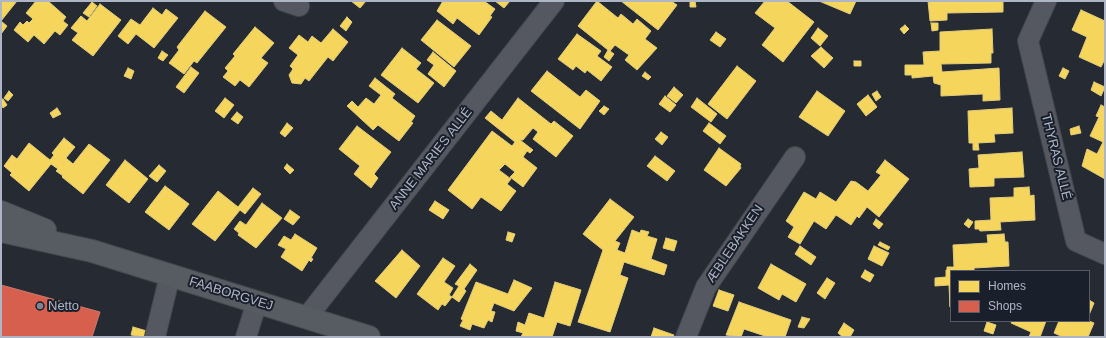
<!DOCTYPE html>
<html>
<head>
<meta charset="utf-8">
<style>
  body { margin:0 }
  #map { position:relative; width:1106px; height:338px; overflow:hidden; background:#262a32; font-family:Arial,sans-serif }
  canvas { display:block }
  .frame { position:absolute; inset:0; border:2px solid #aeb5c4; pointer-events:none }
  .legend { position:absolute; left:950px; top:270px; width:140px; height:52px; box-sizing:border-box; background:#1a1f2c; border:1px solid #555b69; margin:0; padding:5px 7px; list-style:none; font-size:12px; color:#aeb5c4 }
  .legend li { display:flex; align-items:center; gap:8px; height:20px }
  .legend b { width:20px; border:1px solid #555b69 }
</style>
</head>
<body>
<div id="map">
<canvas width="1106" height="338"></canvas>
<div class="frame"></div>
<ul class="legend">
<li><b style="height:11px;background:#f6d55c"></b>Homes</li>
<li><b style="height:11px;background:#d6604d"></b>Shops</li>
</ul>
</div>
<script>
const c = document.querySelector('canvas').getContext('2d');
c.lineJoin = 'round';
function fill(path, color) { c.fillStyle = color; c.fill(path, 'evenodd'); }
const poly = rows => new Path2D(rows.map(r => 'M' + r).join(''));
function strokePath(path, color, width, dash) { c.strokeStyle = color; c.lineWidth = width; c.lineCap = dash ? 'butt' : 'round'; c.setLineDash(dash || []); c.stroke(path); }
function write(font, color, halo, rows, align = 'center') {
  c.font = font + ' Arial,sans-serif'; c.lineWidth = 4; c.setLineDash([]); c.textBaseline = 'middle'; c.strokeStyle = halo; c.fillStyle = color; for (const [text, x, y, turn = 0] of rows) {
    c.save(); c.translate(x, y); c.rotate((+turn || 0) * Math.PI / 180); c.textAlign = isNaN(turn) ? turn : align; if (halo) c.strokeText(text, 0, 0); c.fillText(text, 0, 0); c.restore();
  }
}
const homes = poly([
  [1,1,17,1,1,21,1,1],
  [36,1,48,1,66,17,63,21,68,25,60,35,55,31,44,44,34,35,28,42,14,30,20,22,23,25,27,21,29,23,33,19,26,13,36,1],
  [351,1,366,1,360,8,351,1],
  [443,1,484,1,495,9,490,16,492,17,479,35,457,18,453,24,437,11,443,1],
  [495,1,510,1,504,8,495,1],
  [597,1,618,18,621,14,633,24,637,19,651,31,645,39,657,48,637,70,625,60,629,55,615,45,610,51,614,54,609,61,604,57,608,50,578,26,597,1],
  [621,1,671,1,677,5,658,30,621,1],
  [690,1,695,1,696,7,690,7,690,1],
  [765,1,787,1,814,22,783,62,762,45,775,28,755,13,765,1],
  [819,1,856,1,850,14,819,1],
  [928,1,1003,1,1003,12,947,13,947,20,930,21,928,1],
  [92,2,97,6,89,17,83,13,92,2],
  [100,4,121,20,93,56,72,40,78,33,71,28,81,16,87,21,100,4],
  [153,8,162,15,166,9,178,18,154,48,136,34,128,44,118,36,131,19,140,25,153,8],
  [1081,10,1105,21,1105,59,1101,67,1079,57,1087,37,1072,30,1081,10],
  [205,11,226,27,197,63,194,61,184,74,169,63,179,50,177,47,205,11],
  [347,17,352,22,346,31,340,26,347,17],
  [437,20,471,46,454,67,421,40,437,20],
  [1,21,7,26,1,34,1,21],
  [931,23,938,23,938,30,932,31,931,23],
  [905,25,909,29,904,34,900,29,905,25],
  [255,27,274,43,261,58,268,63,249,87,240,80,235,86,223,77,228,71,225,68,235,56,233,54,255,27],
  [818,28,828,36,820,46,811,38,818,28],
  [333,29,348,42,333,61,328,57,309,81,305,78,301,84,292,83,289,75,293,69,290,66,298,55,289,48,299,35,308,42,312,36,321,43,333,29],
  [992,29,993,53,991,53,991,63,941,64,942,72,999,68,1000,100,983,101,983,94,941,96,941,85,934,83,933,76,912,78,912,75,905,75,905,65,924,65,923,52,940,51,940,32,992,29],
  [716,32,726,39,720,47,710,40,716,32],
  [577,34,601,51,597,56,612,67,601,81,587,70,585,73,576,66,573,70,558,59,577,34],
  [821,47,833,58,824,68,811,56,821,47],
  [402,48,421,63,416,69,434,83,418,103,381,75,402,48],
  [162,51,168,55,163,61,158,58,162,51],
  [433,52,456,71,444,87,428,74,434,65,427,60,433,52],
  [854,61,861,61,861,66,854,66,854,61],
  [737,66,756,81,727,119,708,104,737,66],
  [191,67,199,73,184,93,176,87,191,67],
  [128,68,134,71,131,79,124,76,128,68],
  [1063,68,1069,71,1065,79,1059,76,1063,68],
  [547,71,580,97,586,90,600,101,580,129,531,91,547,71],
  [645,72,651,77,648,80,642,76,645,72],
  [375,78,395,94,392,98,415,116,411,122,413,123,399,141,378,125,373,130,347,106,352,101,358,107,366,98,374,104,381,95,369,86,375,78],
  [1094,82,1105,87,1101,96,1091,90,1094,82],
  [674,87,683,95,676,103,667,96,674,87],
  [9,91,13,95,8,101,4,98,9,91],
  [817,91,845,111,828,136,799,117,817,91],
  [877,91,881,97,876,101,872,94,877,91],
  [868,95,877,107,866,116,857,104,868,95],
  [665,96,676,105,670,112,659,104,665,96],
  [225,98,234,105,224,118,215,111,225,98],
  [518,98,551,124,554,121,573,136,556,157,533,139,538,132,533,128,523,140,520,140,533,150,530,153,527,151,523,157,537,168,523,187,510,177,515,172,505,164,499,170,511,179,507,184,516,191,501,211,481,197,472,209,448,190,492,131,512,146,515,142,485,118,491,111,502,120,518,98],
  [697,98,717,114,711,122,691,107,697,98],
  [3,99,7,105,3,108,1,104,1,100,3,99],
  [1101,105,1105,107,1105,179,1082,166,1087,149,1097,154,1103,142,1090,136,1099,117,1096,116,1101,105],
  [604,106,609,109,604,115,599,111,604,106],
  [57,108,61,114,53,118,50,113,57,108],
  [1012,108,1013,133,994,134,995,142,978,143,979,150,973,150,973,143,969,143,968,111,1012,108],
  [237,112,243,117,238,124,231,119,237,112],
  [287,123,293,128,285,137,280,133,287,123],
  [709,123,726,136,720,144,703,131,709,123],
  [357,126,391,152,374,174,378,178,371,188,354,174,360,166,339,149,357,126],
  [1079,126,1081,133,1071,135,1070,129,1079,126],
  [661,132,668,137,662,145,655,139,661,132],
  [64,138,75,147,66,158,73,164,89,144,110,160,83,194,62,177,63,176,56,171,58,169,51,164,29,191,10,175,12,173,4,166,12,155,17,159,29,143,50,160,54,155,52,153,64,138],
  [719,148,741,164,740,166,741,168,726,186,704,170,719,148],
  [1022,152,1024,177,994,178,994,186,970,187,969,169,979,168,978,155,1022,152],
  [655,156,675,171,667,181,647,166,655,156],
  [125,160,148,179,129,203,106,185,125,160],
  [885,160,909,179,879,217,867,207,859,218,857,216,851,225,836,215,826,229,814,221,800,244,788,237,794,227,786,221,804,192,816,199,820,192,836,202,851,181,856,182,868,191,881,175,876,172,885,160],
  [287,164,294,170,290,174,284,168,287,164],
  [159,165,166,171,157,182,149,176,159,165],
  [165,186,189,204,169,230,145,212,165,186],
  [1029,187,1030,196,1034,195,1035,220,1000,222,1001,230,980,231,979,229,975,229,975,221,991,220,990,198,1014,197,1014,188,1029,187],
  [253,188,261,194,245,214,240,210,215,241,192,224,218,191,238,207,253,188],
  [610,199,634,217,615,241,620,243,617,250,625,253,632,230,640,233,641,230,649,232,647,236,657,239,651,259,667,265,664,275,624,262,620,275,628,278,610,332,578,322,603,250,583,234,610,199],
  [435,201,449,210,443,219,429,210,435,201],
  [262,203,282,218,256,248,238,235,239,233,234,229,240,221,246,225,262,203],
  [290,210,300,217,293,225,284,219,290,210],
  [876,219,883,224,879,229,873,224,876,219],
  [968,219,973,222,969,228,964,224,968,219],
  [508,232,515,234,512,242,506,240,508,232],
  [295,234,317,248,311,258,313,259,311,262,309,260,302,271,281,257,286,249,278,245,284,236,291,240,295,234],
  [1004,234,1005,242,1008,242,1009,266,974,268,974,271,951,271,950,307,949,285,935,286,935,278,946,277,946,270,947,270,947,267,954,267,953,245,988,243,987,235,1004,234],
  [666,238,677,241,674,251,663,248,666,238],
  [880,242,890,247,888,250,878,245,880,242],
  [800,246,816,257,811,265,795,254,800,246],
  [874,246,889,253,882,266,868,259,874,246],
  [402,250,420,266,396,298,375,281,402,250],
  [443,258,455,266,444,282,453,288,449,295,452,297,445,306,442,304,438,310,417,294,443,258],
  [470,264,477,270,464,289,466,291,459,302,452,297,459,286,455,284,470,264],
  [771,264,806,284,796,302,782,294,779,300,758,288,771,264],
  [865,270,874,275,870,282,861,277,865,270],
  [827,278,835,283,825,299,817,293,827,278],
  [514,280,532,288,514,311,494,303,491,311,495,312,492,322,488,320,484,328,472,324,470,330,460,326,463,320,461,319,476,282,508,294,514,280],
  [555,282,581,290,570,326,557,322,552,337,521,337,523,333,516,331,518,322,525,325,529,313,544,318,555,282],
  [719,290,734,295,728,311,713,306,719,290],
  [1089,300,1094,303,1089,315,1089,300],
  [739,302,791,320,785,337,768,337,744,329,741,337,726,335,739,302],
  [802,317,810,319,804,328,798,327,802,317],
  [1012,321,1046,321,1040,337,1029,337,1031,332,1011,323,1012,321],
  [1059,321,1089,321,1094,323,1088,337,1063,337,1054,333,1059,321],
  [987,322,996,325,993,334,984,331,987,322],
  [844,323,854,330,850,337,843,337,838,333,844,323],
  [133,327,147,331,146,337,131,335,133,327],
  [654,328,674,335,673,337,651,337,654,328]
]);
const shops = poly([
  [1,285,100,312,92,337,1,337,1,285]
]);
const minor = poly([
  [284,1,299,6],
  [1046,1,1028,41,1076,241,1105,254],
  [307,317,554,1],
  [155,337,170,275],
  [246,337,257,302],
  [686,337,706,287,795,157]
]);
const major = poly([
  [1,212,45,230],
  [1,231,92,251,369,337]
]);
const markers = [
  [40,306,4,"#7e8491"]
];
const streetNames = [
  ["THYRAS ALLÉ",1056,157,76],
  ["ANNE MARIES ALLÉ",431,159,-52],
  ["ÆBLEBAKKEN",735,244,-56],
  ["FAABORGVEJ",231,294,17]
];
const poiNames = [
  ["Netto",48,306]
];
fill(homes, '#f6d55c');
strokePath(homes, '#e0cb7b', 1);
fill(shops, '#d6604d');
strokePath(shops, '#ca7a71', 1);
strokePath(minor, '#42454b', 22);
strokePath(major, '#43474f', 24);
strokePath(minor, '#555860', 20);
strokePath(major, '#575b62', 22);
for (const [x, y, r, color] of markers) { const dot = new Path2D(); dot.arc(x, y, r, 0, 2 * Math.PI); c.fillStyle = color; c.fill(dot); strokePath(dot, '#1a1f2c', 1.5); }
write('13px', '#aeb5c4', '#1a1f2c', streetNames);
write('13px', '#aeb5c4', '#1a1f2c', poiNames, 'left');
</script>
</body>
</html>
